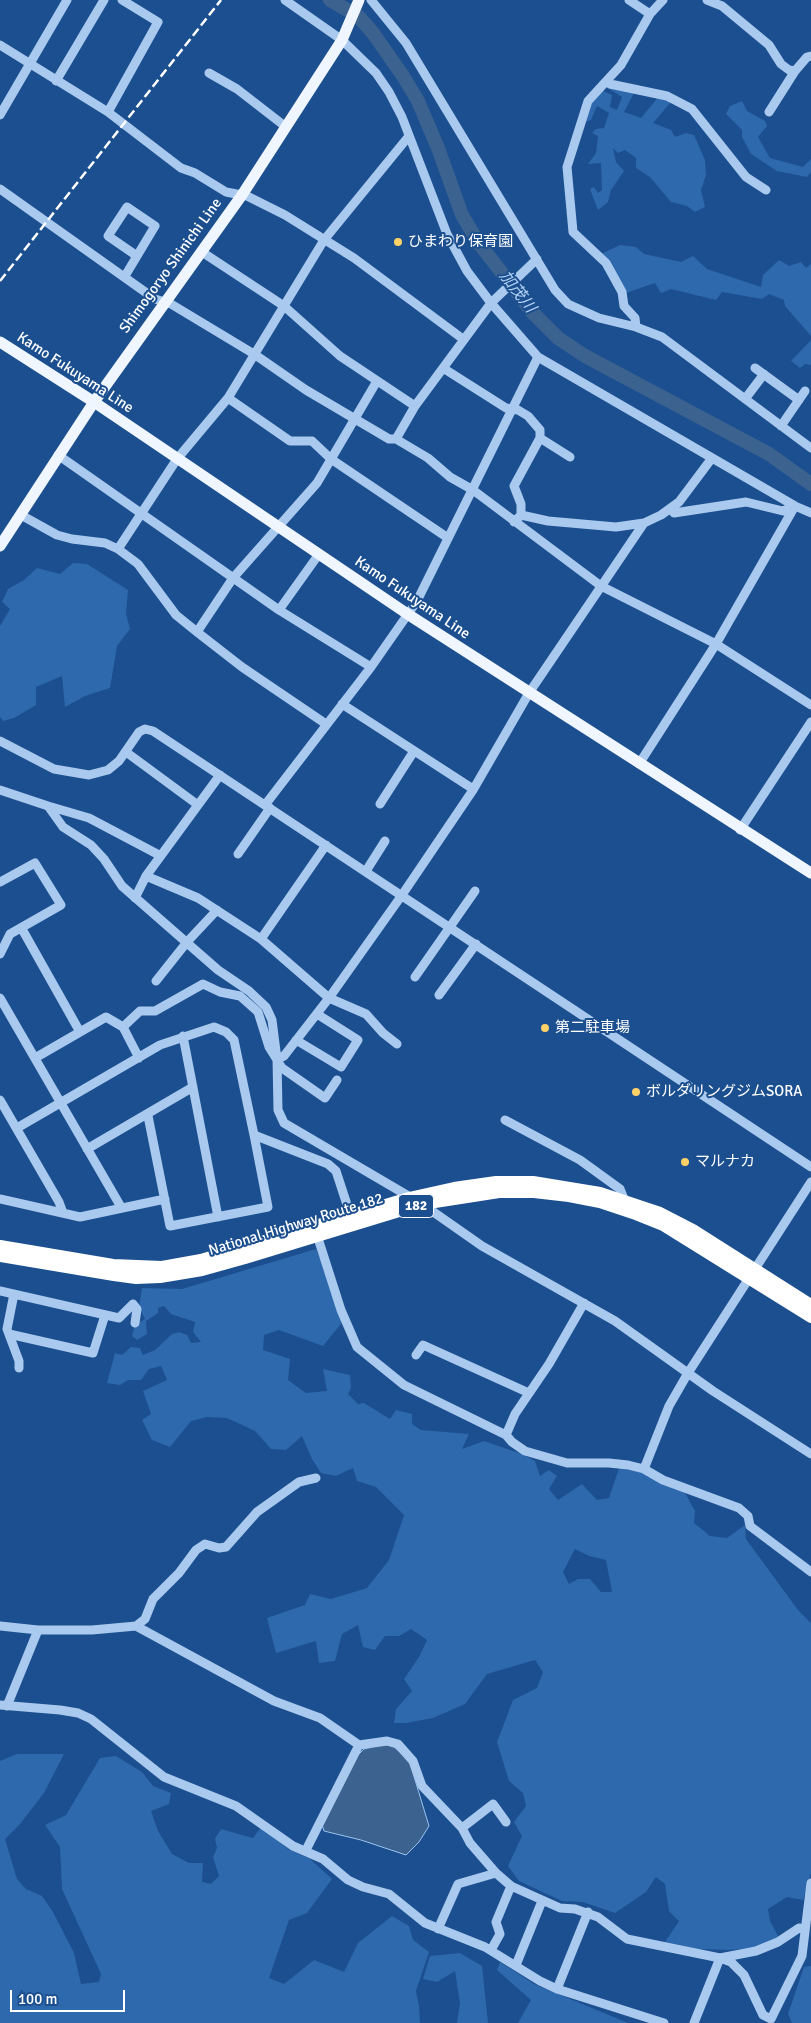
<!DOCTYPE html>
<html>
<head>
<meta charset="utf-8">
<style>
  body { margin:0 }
  #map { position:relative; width:811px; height:2023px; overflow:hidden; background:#1b4f8f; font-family:Signika,sans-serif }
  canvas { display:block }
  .scale { position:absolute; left:10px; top:1990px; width:115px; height:22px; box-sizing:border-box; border:2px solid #fff; border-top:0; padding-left:6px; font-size:15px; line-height:18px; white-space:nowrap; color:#fff; -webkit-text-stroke:4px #1b4f8f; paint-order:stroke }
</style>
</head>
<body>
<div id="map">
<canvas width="811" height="2023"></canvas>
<div class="scale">100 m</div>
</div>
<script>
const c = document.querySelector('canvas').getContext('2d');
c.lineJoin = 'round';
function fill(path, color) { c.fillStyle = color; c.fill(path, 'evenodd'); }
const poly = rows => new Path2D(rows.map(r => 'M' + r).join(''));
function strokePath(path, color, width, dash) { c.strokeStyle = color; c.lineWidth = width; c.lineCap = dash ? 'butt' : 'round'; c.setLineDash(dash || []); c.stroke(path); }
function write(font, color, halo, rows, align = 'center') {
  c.font = font + ' Signika,"Noto Sans JP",sans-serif'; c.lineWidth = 4; c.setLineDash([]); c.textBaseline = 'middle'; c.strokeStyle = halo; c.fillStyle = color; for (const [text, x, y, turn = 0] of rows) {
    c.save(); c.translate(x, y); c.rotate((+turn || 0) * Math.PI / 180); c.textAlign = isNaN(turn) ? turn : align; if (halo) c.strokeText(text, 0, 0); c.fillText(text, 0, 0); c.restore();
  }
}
const green = poly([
  [608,85,635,91,624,112,641,118,659,96,671,102,653,123,671,130,675,137,686,133,694,135,705,160,706,175,701,190,705,207,695,212,687,206,671,202,650,177,636,168,636,158,625,150,618,153,613,148,616,162,624,171,611,190,608,202,598,210,590,189,594,187,598,193,602,190,601,163,588,164,596,153,598,136,592,133,596,129,604,128,609,113,597,106,591,120,584,122,590,102,601,90,612,95,610,107,617,110,622,97,606,87],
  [742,101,747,111,765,121,767,126,758,137,770,158,803,167,811,159,811,172,807,177,777,171,751,154,742,137,742,130,726,114,730,106],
  [620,245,636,247,644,254,681,262,693,256,707,269,761,287,763,275,779,260,789,266,801,262,806,268,811,264,811,336,785,306,784,300,769,294,762,299,722,292,716,300,671,289,661,293,655,283,626,293,601,254],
  [811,340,811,365,805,364,800,368,791,361],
  [73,563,87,564,128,590,126,614,130,629,117,646,110,688,85,696,65,707,62,676,36,687,36,705,14,718,3,721,0,717,0,626,10,609,2,602,8,589,24,580,37,568,60,574],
  [316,1249,345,1319,323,1346,279,1330,264,1335,263,1350,290,1359,288,1380,306,1393,327,1391,323,1369,350,1375,351,1388,348,1394,358,1404,364,1403,390,1419,396,1410,412,1414,412,1424,421,1430,469,1434,462,1449,484,1441,522,1454,535,1461,540,1476,549,1470,557,1476,549,1489,558,1500,582,1484,597,1500,609,1498,619,1468,645,1473,684,1491,695,1511,694,1523,710,1536,727,1538,745,1525,746,1539,798,1610,811,1623,811,1873,803,1900,787,1897,768,1909,770,1921,779,1938,753,1948,728,1950,699,1949,665,1942,679,1921,669,1911,665,1884,656,1877,646,1892,615,1913,583,1902,562,1901,519,1881,508,1866,522,1836,514,1822,526,1806,523,1793,509,1781,497,1742,513,1700,537,1688,543,1672,535,1660,487,1674,465,1704,433,1718,406,1723,394,1723,396,1709,412,1691,404,1679,419,1657,427,1640,411,1629,399,1636,385,1636,375,1650,363,1647,358,1625,342,1634,335,1661,319,1663,316,1641,276,1653,267,1618,305,1605,310,1594,331,1599,367,1588,389,1560,404,1515,376,1487,357,1481,353,1468,336,1476,321,1473,312,1459,302,1436,286,1450,271,1449,255,1431,227,1418,207,1417,191,1421,170,1447,152,1440,142,1420,151,1414,143,1391,167,1380,161,1366,149,1369,141,1380,128,1380,120,1385,107,1383,115,1353,122,1355,131,1347,140,1348,143,1355,155,1350,172,1334,179,1332,187,1335,191,1343,201,1342,193,1332,195,1322,171,1314,164,1306,158,1308,158,1313,146,1321,147,1334,137,1340,132,1336,135,1325,145,1319,139,1307,142,1288,182,1289],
  [575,1549,589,1556,606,1560,612,1592,601,1592,590,1579,578,1579,569,1584,563,1572],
  [17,1754,64,1754,44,1793,20,1824,5,1839,17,1879,26,1889,42,1896,53,1912,74,1953,81,1984,99,1982,101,1974,62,1889,60,1847,45,1825,66,1815,100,1758,116,1756,142,1772,153,1786,171,1793,169,1804,151,1811,158,1831,172,1854,189,1863,203,1863,202,1882,211,1884,219,1876,213,1857,217,1848,215,1839,221,1829,253,1838,262,1826,288,1849,310,1859,332,1879,307,1913,289,1920,269,1978,284,1984,314,1960,344,1972,358,1943,392,1916,409,1926,413,1940,429,1952,416,1991,419,2006,420,2023,0,2023,0,1761],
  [460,1953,482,1966,488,2023,457,2023,460,2003,455,1971,437,1982,423,1979,430,1956],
  [500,1962,534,1984,628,2023,518,2023,531,2000,497,1970],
  [811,1966,811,2023,792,2023,788,2014,804,1967]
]);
const water = poly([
  [384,1744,394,1747,409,1760,429,1826,419,1842,406,1855,361,1840,324,1831,322,1824,356,1757,364,1749,384,1744]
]);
const river = poly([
  [330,0,358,16,373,33,403,76,418,101,438,148,462,215,478,242,532,312,558,338,585,356,769,454,811,484]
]);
const minor = poly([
  [285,0,342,40,376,73,389,92,402,117,447,234,467,271,491,303,538,357,795,506,811,513],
  [371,0,406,43,555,290,568,304,599,318,636,327,662,337,811,448],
  [629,0,650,14],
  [707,0,722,6,769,45,781,64,789,70,795,71,807,57,811,56],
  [0,45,108,112,181,168,195,173,226,192,247,196,285,215,354,258,463,339],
  [209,73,237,89,286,127],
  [56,81,104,0],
  [607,81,610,84,667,96,692,109,746,177,766,190],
  [108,112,158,22,122,0],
  [769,112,795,71],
  [0,115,67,0],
  [0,189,155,299,171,304,254,354,306,390,389,439,396,439,428,458,450,477,473,490,601,586,716,644,811,705],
  [202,252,284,306,340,356,415,406],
  [125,276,155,226,127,207,108,236,137,256],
  [636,327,635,318,624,306,622,292,606,263,573,232,567,167,588,101,621,65,650,14,663,0],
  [443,368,506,408,518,410,528,416,540,430,540,438,570,457],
  [755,368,799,400],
  [228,398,290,441,312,441,331,459,448,538],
  [745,399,764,374],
  [781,426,805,391],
  [396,439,415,406,491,303,537,259],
  [58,455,279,610,371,667],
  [671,509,674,513,746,502,783,511,795,506],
  [21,515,57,535,72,539,105,543,118,549,138,564,176,615,197,632,242,667,326,724],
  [521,515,521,504,514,486,540,438],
  [514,522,521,515,548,521,616,527,644,523],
  [118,549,177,459,228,398,324,240,409,136],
  [279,610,319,554],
  [197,632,233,578,317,483,377,381],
  [342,704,470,787,473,790],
  [0,741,54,769,89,775,108,770,119,761,139,732,145,729,153,731,811,1167],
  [126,752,198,805],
  [639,764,716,644,795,506],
  [0,790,48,806,63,827,91,845,104,859,122,886,218,970,249,991,266,1007,272,1020,277,1059,278,1110,284,1123,422,1204,482,1246,615,1321,713,1391,811,1454],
  [380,804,414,751],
  [265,805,371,667,417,601,538,357],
  [48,806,89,818,161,856],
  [740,830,811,722],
  [238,854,270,808],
  [366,871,385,841],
  [146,876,198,898,261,939,329,998,366,1014,383,1033,397,1044],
  [0,882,35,863,61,905,10,934,0,954],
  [135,898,146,876,220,775],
  [22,929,80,1032],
  [261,939,326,845],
  [415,977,475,891],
  [156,981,187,942,217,910],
  [439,995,476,944],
  [0,998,121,1207],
  [123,1027,140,1011,155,1011,203,984,220,992,240,996,258,1012,269,1047,282,1068,325,1098,337,1080],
  [183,1036,218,1217],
  [296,1040,341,1067,358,1040,317,1014],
  [35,1058,106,1017,123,1027,139,1058],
  [277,1059,284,1056,329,998,402,895,473,790,529,693,644,523,661,515,679,502,712,458],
  [0,1100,59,1202,63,1213],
  [148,1116,170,1226,268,1207,254,1135],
  [505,1120,580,1160,620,1189,624,1199],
  [17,1128,160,1045,214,1027,226,1032,234,1040,254,1135,328,1164,336,1171,352,1220],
  [87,1149,193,1087],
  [0,1199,80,1217,165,1199],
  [316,1232,341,1310,357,1347,404,1385,506,1435,512,1442,525,1451,567,1463,609,1463,628,1465,644,1469,663,1480,739,1508,748,1516,750,1526,811,1572],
  [0,1291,119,1318,133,1304,137,1309,135,1323],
  [14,1294,7,1329,19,1361,19,1368],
  [9,1334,93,1353,105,1315],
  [416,1355,423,1345,529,1393],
  [506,1435,515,1414,549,1364,584,1303],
  [644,1469,669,1406,688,1373,811,1182],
  [0,1626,38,1630,92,1630,136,1626,145,1619,153,1599,179,1573,196,1550,205,1544,219,1548,226,1547,257,1512,299,1482,316,1478],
  [136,1626,274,1701,320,1718,359,1745],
  [0,1705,60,1710,78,1713,91,1719,164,1777,236,1806,293,1846,323,1859,348,1880,363,1887,389,1894,425,1923,485,1947,540,1981,557,1989,664,2023],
  [7,1706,38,1630],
  [462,1828,493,1804,506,1822],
  [306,1850,359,1745,387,1741,398,1744,413,1761,422,1786,462,1828,470,1843,496,1873,511,1886,560,1908,575,1909,598,1917,627,1939,720,1958,731,1962,744,1975,763,2015,771,2019,802,1956,811,1883],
  [438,1929,458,1884,496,1873],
  [491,1950,500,1934,496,1922,511,1886],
  [516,1965,542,1901],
  [557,1989,588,1912],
  [694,2023,720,1958,756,1951,778,1942,799,1928,804,1929]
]);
const major = poly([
  [0,342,94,402,409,615,811,873],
  [0,546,94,402,242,195,342,40,359,0]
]);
const highway = poly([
  [0,1246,113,1265,162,1267,201,1260,409,1198,454,1188,496,1182,533,1182,600,1193,660,1213,693,1230,811,1305],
  [0,1256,114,1275,136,1278,160,1277,202,1270,245,1258,422,1204,499,1192,534,1192,569,1196,600,1202,633,1213,663,1225,811,1317]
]);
const rail = poly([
  [0,281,221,0]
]);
const markers = [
  [398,242,5,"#ffd166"],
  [545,1028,5,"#ffd166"],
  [636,1092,5,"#ffd166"],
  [685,1162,5,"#ffd166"]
];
const shields = [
  [416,1206,35]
];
const shieldNames = [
  ["182",416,1206]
];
const poiNames = [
  ["ひまわり保育園",408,242],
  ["第二駐車場",555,1028],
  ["ボルダリングジムSORA",646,1092],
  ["マルナカ",695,1162]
];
const streetNames = [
  ["Shimogoryo Shinichi Line",171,266,-54],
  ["Kamo Fukuyama Line",75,373,33],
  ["Kamo Fukuyama Line",412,598,34],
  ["National Highway Route 182",296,1225,-17]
];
const waterNames = [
  ["加茂川",517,292,52]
];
fill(green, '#2e69ad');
fill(water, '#3c6290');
strokePath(water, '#9cc4f0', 1);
strokePath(river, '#3c6290', 14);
strokePath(minor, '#a9c9ee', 9);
strokePath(major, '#f0f6ff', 11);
strokePath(highway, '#fff', 12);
strokePath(rail, '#fff', 2.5, [9, 4]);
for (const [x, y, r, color] of markers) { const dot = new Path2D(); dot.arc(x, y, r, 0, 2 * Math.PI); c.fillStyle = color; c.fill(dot); strokePath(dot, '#1b4f8f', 2); }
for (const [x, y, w] of shields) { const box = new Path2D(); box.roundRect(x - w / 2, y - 11.5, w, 23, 4); c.fillStyle = '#1b4f8f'; c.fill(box); strokePath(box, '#fff', 1); }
write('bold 14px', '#fff', null, shieldNames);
write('15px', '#fff', '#1b4f8f', poiNames, 'left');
write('15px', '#fff', '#1b4f8f', streetNames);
write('italic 16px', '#b5d3f5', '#1b4f8f', waterNames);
</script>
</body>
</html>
